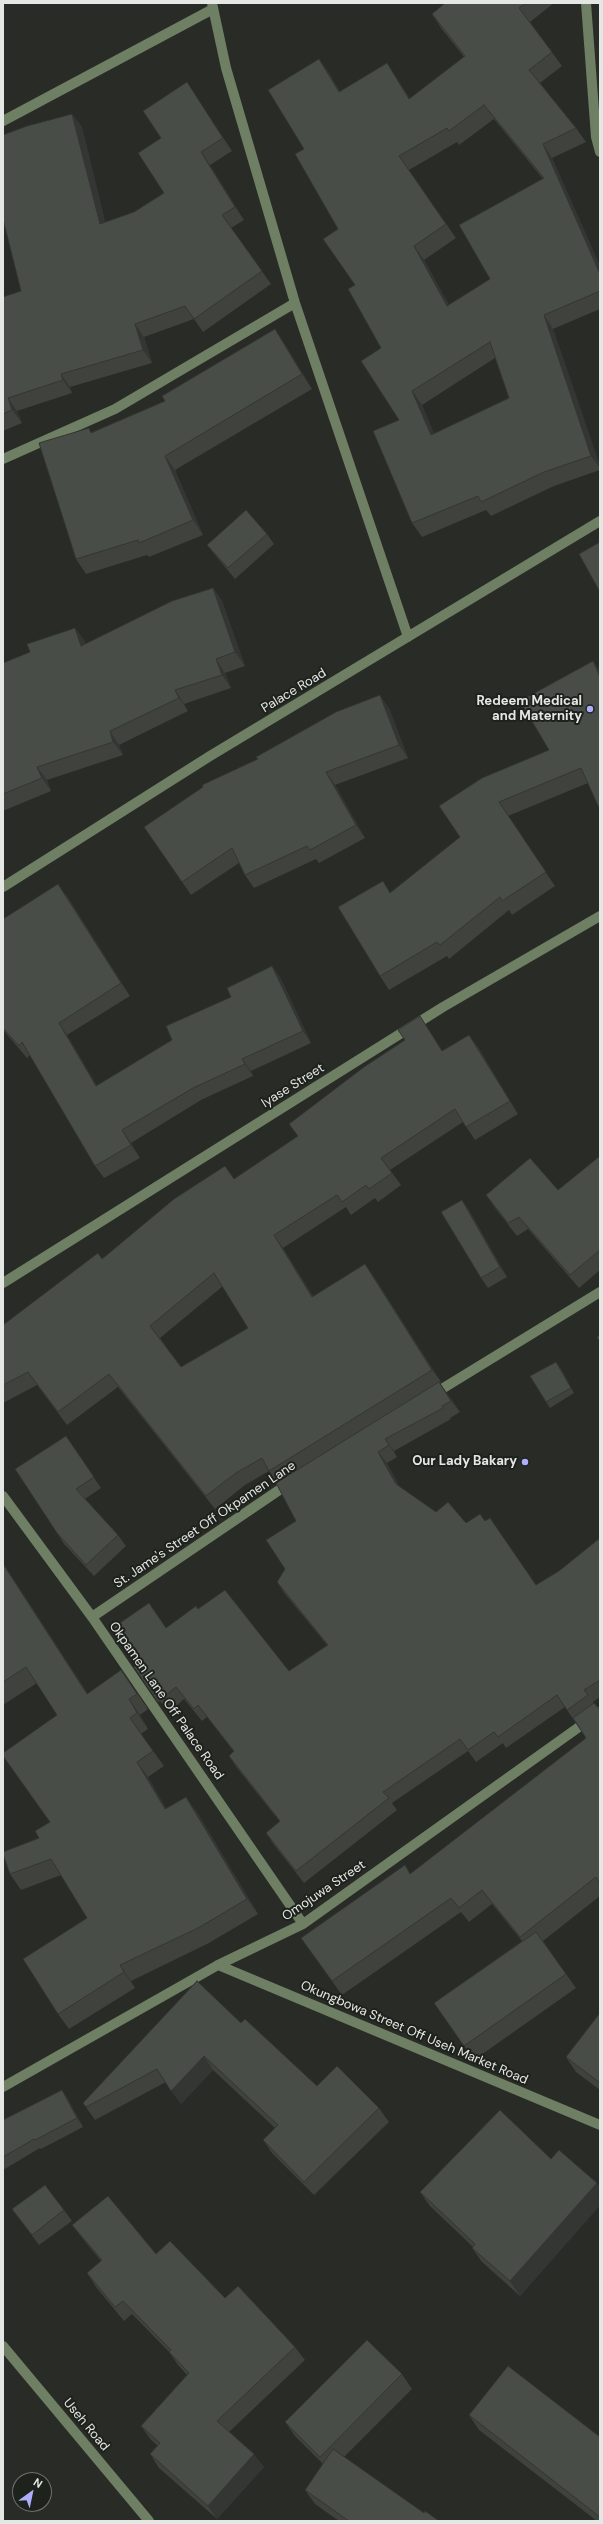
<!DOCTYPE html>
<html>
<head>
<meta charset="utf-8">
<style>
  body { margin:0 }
  #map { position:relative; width:603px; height:2524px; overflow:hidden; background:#282b26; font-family:"DM Sans",sans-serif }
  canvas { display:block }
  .frame { position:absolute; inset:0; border:4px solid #e5e7e4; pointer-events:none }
  .north { position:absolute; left:12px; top:2472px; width:40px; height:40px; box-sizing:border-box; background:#1e221c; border:1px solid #6e716c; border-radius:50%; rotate:33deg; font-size:11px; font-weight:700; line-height:16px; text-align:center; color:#e5e7e4 }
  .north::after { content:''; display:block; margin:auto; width:14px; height:18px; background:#afaefa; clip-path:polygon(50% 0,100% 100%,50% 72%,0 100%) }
</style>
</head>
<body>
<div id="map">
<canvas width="603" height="2524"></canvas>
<div class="frame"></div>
<div class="north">N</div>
</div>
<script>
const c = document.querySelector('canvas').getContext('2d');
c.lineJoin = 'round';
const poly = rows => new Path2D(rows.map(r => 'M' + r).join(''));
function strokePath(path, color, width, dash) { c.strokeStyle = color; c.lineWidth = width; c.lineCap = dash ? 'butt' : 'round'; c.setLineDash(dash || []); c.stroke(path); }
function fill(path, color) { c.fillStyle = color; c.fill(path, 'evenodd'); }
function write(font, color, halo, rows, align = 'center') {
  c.font = font + ' "DM Sans",sans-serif'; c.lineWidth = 4; c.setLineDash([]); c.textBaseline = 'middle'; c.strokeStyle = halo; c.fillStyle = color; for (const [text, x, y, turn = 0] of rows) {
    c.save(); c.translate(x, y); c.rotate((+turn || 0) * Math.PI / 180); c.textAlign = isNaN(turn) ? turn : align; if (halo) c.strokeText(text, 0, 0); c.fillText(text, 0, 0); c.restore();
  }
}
const minor = poly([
  [212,3,226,68,295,303,408,637],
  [586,3,596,137,600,152],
  [3,121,213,9],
  [3,459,115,409,295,303],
  [3,887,210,756,600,521],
  [3,1283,443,1007,600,916],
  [432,1395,600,1292],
  [3,1496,92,1617,303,1924],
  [92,1617,291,1482],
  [218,1965,600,2125],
  [3,2087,218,1965,303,1924,600,1712],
  [3,2346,149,2521]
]);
const wall = poly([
  [445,3,554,3,530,22,562,66,540,83,576,128,586,142,552,158,600,266,600,309,553,329,600,466,600,470,554,486,491,516,486,510,422,537,412,523,399,420,381,348,355,285,338,229,304,149,319,59,329,73,340,92,387,63,396,77,410,99,464,57,441,28,432,14],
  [494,119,543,179,490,279,449,305,424,260,456,238,409,170,457,142,459,145],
  [495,358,509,398,434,434,422,405],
  [187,82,232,151,210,165,244,220,231,228,271,284,203,332,194,319,144,337,152,363,70,387,72,393,17,411,22,423,3,431,3,297,21,291,72,114,82,127,105,222,134,212,164,193,161,138],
  [285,344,312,389,175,470,203,535,149,557,147,555,86,574,76,559,92,432,165,401],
  [267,534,274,544,235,579,215,555,207,545],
  [213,588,222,601,245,666,225,673,231,688,184,704,188,711,119,745,123,755,47,780,51,791,3,811,3,663,85,641,85,644],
  [593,661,600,671,600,810,588,783,508,816,555,886,512,915,509,910,449,959,447,956,389,990,380,976,391,892,460,837,549,750],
  [389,708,408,758,335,785,365,838,319,863,316,859,254,888,245,875,239,863,191,895,144,827],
  [67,896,130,996,67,1035,97,1086,172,1040,231,997,272,966,281,979,311,1043,251,1071,253,1076,201,1100,131,1143,140,1158,104,1178,95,1166,30,1055,27,1058,3,1030,3,919],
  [428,1029,442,1051,469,1035,478,1047,518,1114,475,1140,463,1122,390,1170,401,1185,378,1202,375,1198,351,1215,346,1207,283,1248,313,1296,374,1277,441,1382,440,1383,460,1412,450,1418,451,1419,394,1451,397,1457,387,1463,399,1486,436,1512,466,1523,536,1585,559,1571,600,1538,600,1697,593,1702,600,1710,600,1896,543,1941,576,1988,474,2060,434,2003,522,1941,492,1904,469,1922,461,1912,342,1995,301,1938,410,1874,586,1738,565,1707,506,1748,503,1743,476,1762,468,1751,392,1803,397,1810,304,1883,274,1845,266,1833,280,1822,237,1768,229,1756,234,1752,207,1717,202,1721,184,1699,169,1712,160,1701,158,1702,134,1667,138,1664,166,1628,198,1609,289,1671,327,1645,285,1594,277,1582,285,1569,296,1521,277,1483,269,1471,245,1485,215,1509,118,1387,67,1425,37,1385,3,1403,3,1325,102,1259,234,1179,298,1136,289,1124],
  [223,1286,248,1328,181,1367,160,1338],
  [600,1156,600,1270,579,1288,528,1229,517,1236,495,1208,486,1195,558,1190],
  [462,1200,469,1210,507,1277,488,1288,481,1278],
  [560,1367,574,1393,550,1408,546,1402],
  [66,1436,101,1488,85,1499,118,1535,126,1546,94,1576,64,1544,57,1533],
  [3,1563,88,1694,121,1670,148,1709,140,1715,148,1729,141,1734,164,1766,148,1777,166,1809,197,1812,258,1914,209,1943,131,1981,135,1988,69,2029,58,2014,87,1918,61,1875,21,1890,10,1874,39,1838,50,1822,57,1715,37,1683,3,1705],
  [600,2013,600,2090,576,2072,566,2057],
  [241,2023,317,2086,379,2108,389,2122,314,2195,272,2153,263,2140,275,2128,213,2070,181,2104,166,2082,95,2120,83,2103],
  [62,2090,68,2099,83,2127,41,2149,40,2148,3,2170,3,2120],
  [551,2159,600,2187,600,2205,520,2296,482,2262,472,2248,473,2247,430,2206,420,2192],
  [12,2209,64,2210,72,2221,39,2245],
  [72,2225,156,2254,225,2298,295,2347,305,2360,229,2432,264,2467,217,2519,159,2468,150,2454,158,2446,151,2440,141,2426,187,2375,178,2365,169,2352,132,2314,124,2321,96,2287,87,2273,101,2261,82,2238],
  [402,2374,412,2389,344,2457,424,2513,439,2521,339,2521,315,2504,305,2490,323,2464,295,2436,285,2422],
  [469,2415,600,2437,600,2521,597,2521,479,2430]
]);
const shadedWall = poly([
  [319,59,329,73,349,106,339,92],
  [387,63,396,77,419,113,409,99],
  [187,82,196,96,232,151,223,138],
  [72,114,82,127,109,237,100,224],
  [543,144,552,158,600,266,600,274],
  [201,152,210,165,244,220,235,207],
  [414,246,424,260,457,320,447,306],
  [544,315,553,329,600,466,600,468,591,456],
  [135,324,144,337,152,363,143,350],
  [275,329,285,344,312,389,302,374],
  [61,374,70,387,72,393,63,380],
  [412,391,422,405,441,449,431,435],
  [8,398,17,411,22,423,12,410],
  [165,456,175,470,203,535,193,520],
  [213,588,222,601,245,666,235,652],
  [75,628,85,641,90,659,81,646],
  [216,659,225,673,231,688,222,675],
  [593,661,600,671,600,677],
  [175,690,184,704,188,711,179,698],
  [380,695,389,708,408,758,399,745],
  [110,731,119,745,123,755,113,742],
  [37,767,47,780,51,791,42,778],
  [326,772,335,785,365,838,356,825],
  [499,802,508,816,555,886,546,872],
  [58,884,67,896,130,996,121,983],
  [272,966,281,979,311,1043,303,1031],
  [59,1023,67,1035,105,1099,96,1086],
  [469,1035,478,1047,518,1114,510,1101],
  [242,1059,251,1071,253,1076,245,1064],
  [122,1130,131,1143,140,1158,131,1145],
  [462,1200,469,1210,507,1277,500,1267],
  [274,1235,283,1248,321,1309,312,1297],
  [365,1264,374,1277,441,1382,432,1370],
  [556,1362,560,1367,574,1393,571,1388],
  [439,1382,447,1393,460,1412,451,1401],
  [385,1439,394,1451,397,1457],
  [378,1452,387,1463,404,1495,396,1484],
  [3,1563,98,1710,87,1694,3,1564],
  [129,1699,140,1715,148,1729,137,1713],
  [137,1762,148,1777,176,1825,165,1809],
  [186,1797,197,1812,258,1914,247,1899],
  [120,1965,131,1981,135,1988,124,1972],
  [204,2056,213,2070,181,2104,171,2091],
  [62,2090,68,2099,83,2127,77,2118],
  [597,2183,600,2187,600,2205,520,2296,510,2281],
  [254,2454,264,2467,217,2519,208,2506]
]);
const building = poly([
  [445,3,526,3,519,8,552,52,529,70,576,128,543,144,600,274,600,291,544,315,591,456,544,472,481,502,478,496,412,523,373,431,399,420,361,361,381,348,348,289,355,285,323,239,338,229,295,154,304,149,268,90,319,59,339,92,387,63,409,99,465,56,432,14,445,3],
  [484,105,544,178,459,225,490,279,447,306,414,246,446,224,399,156,447,128,449,131,484,105],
  [490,342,509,398,431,435,412,391,490,342],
  [187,82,223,138,201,152,235,207,222,215,262,271,194,319,185,306,135,324,143,350,61,374,63,380,8,398,12,410,3,414,3,297,21,291,3,219,3,135,27,126,72,114,100,224,134,212,164,193,138,153,161,138,143,111,187,82],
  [275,329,302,374,165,456,193,520,139,543,138,540,76,559,39,443,89,428,91,433,165,401,162,396,275,329],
  [246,510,267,534,228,568,207,545,246,510],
  [600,542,600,592,579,554,600,542],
  [213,588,235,652,216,659,222,675,175,690,179,698,110,731,113,742,37,767,42,778,3,794,3,663,30,652,27,644,75,628,81,646,172,601,213,588],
  [593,661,600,677,600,810,581,768,499,802,546,872,502,901,500,897,440,945,437,942,380,976,338,907,383,881,390,893,460,837,439,806,482,778,549,750,520,701,593,661],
  [380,695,399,745,326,772,356,825,310,850,307,846,245,875,232,848,182,882,144,827,203,787,202,785,258,759,256,757,336,712,380,695],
  [58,884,121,983,59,1023,96,1086,172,1040,166,1026,231,997,227,988,272,966,303,1031,242,1059,245,1064,193,1088,122,1130,131,1145,95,1166,22,1042,19,1046,3,1028,3,919,58,884],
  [420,1016,442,1051,469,1035,510,1101,466,1127,455,1109,381,1158,392,1173,369,1189,366,1185,342,1202,337,1195,274,1235,312,1297,365,1264,432,1370,269,1471,262,1458,236,1473,206,1496,109,1374,58,1412,28,1372,3,1385,3,1325,98,1253,102,1259,174,1199,225,1166,234,1179,298,1136,289,1124,364,1067,405,1040,398,1030,420,1016],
  [214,1273,248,1328,181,1367,150,1326,214,1273],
  [600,1156,600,1250,570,1275,519,1217,508,1223,486,1195,530,1158,558,1190,600,1156],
  [462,1200,500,1267,481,1278,441,1212,462,1200],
  [600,1335,600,1342,597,1337,600,1335],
  [556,1362,571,1388,546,1402,530,1376,556,1362],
  [439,1382,451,1401,442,1406,443,1408,385,1439,389,1445,378,1452,396,1484,436,1512,448,1502,466,1523,480,1514,485,1521,490,1518,536,1585,559,1571,600,1538,600,1680,584,1690,588,1695,567,1710,557,1695,498,1737,494,1732,468,1750,460,1739,383,1792,389,1798,296,1871,266,1833,280,1821,229,1756,234,1751,198,1705,194,1709,176,1687,160,1700,152,1689,150,1690,134,1667,138,1664,114,1627,149,1603,166,1628,196,1606,198,1609,225,1590,289,1671,328,1645,277,1582,285,1569,266,1540,296,1521,276,1483,439,1382],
  [66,1436,94,1477,76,1489,118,1535,86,1565,57,1533,15,1469,66,1436],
  [3,1564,87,1694,121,1670,137,1694,129,1699,137,1713,130,1718,153,1751,137,1762,165,1809,186,1797,247,1899,198,1928,120,1965,124,1972,58,2014,23,1959,87,1918,51,1859,10,1874,3,1854,3,1852,39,1838,35,1831,50,1822,3,1756,3,1753,57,1715,26,1667,3,1682,3,1564],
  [594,1703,600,1710,600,1884,596,1877,520,1937,482,1890,459,1908,451,1898,332,1981,301,1938,405,1865,410,1874,586,1738,573,1718,594,1703],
  [536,1932,566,1974,464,2046,434,2003,536,1932],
  [197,1981,241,2023,245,2019,317,2086,337,2066,379,2108,304,2182,263,2140,278,2125,204,2056,171,2091,157,2069,86,2107,83,2103,197,1981],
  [600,2013,600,2083,566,2057,600,2013],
  [62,2090,77,2118,35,2140,34,2139,3,2157,3,2120,62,2090],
  [500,2110,551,2159,559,2150,597,2183,510,2281,472,2248,475,2244,420,2192,500,2110],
  [45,2185,64,2210,32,2235,12,2209,45,2185],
  [108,2196,156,2254,170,2241,225,2298,238,2286,295,2347,217,2421,254,2454,208,2506,150,2454,160,2443,141,2426,189,2373,169,2352,171,2350,123,2301,115,2307,87,2273,102,2260,72,2225,108,2196],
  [367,2340,402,2374,320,2457,285,2422,367,2340],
  [508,2366,600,2437,600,2517,469,2415,508,2366],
  [333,2449,424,2513,425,2511,439,2521,349,2521,305,2490,333,2449]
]);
const markers = [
  [590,709,4,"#afaefa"],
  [525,1462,4,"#afaefa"]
];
const streetNames = [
  ["Palace Road",294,691,-31],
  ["Iyase Street",293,1086,-32],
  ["St. Jame's Street Off Okpamen Lane",205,1525,-34],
  ["Okpamen Lane Off Palace Road",166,1701,55],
  ["Omojuwa Street",324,1891,-34],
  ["Okungbowa Street Off Useh Market Road",414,2033,23],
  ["Useh Road",86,2425,50]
];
const poiNames = [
  ["Redeem Medical",582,702],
  ["and Maternity",582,717],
  ["Our Lady Bakary",517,1462]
];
strokePath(minor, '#6e7f63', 10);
fill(wall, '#3f423d');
fill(shadedWall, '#333632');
fill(building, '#494d47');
strokePath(building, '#333632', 1);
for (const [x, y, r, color] of markers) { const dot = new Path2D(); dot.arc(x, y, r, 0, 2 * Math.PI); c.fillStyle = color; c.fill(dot); strokePath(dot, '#1e221c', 1.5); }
write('13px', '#e5e7e4', '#1e221c', streetNames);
write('bold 13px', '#e5e7e4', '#1e221c', poiNames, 'right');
</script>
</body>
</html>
